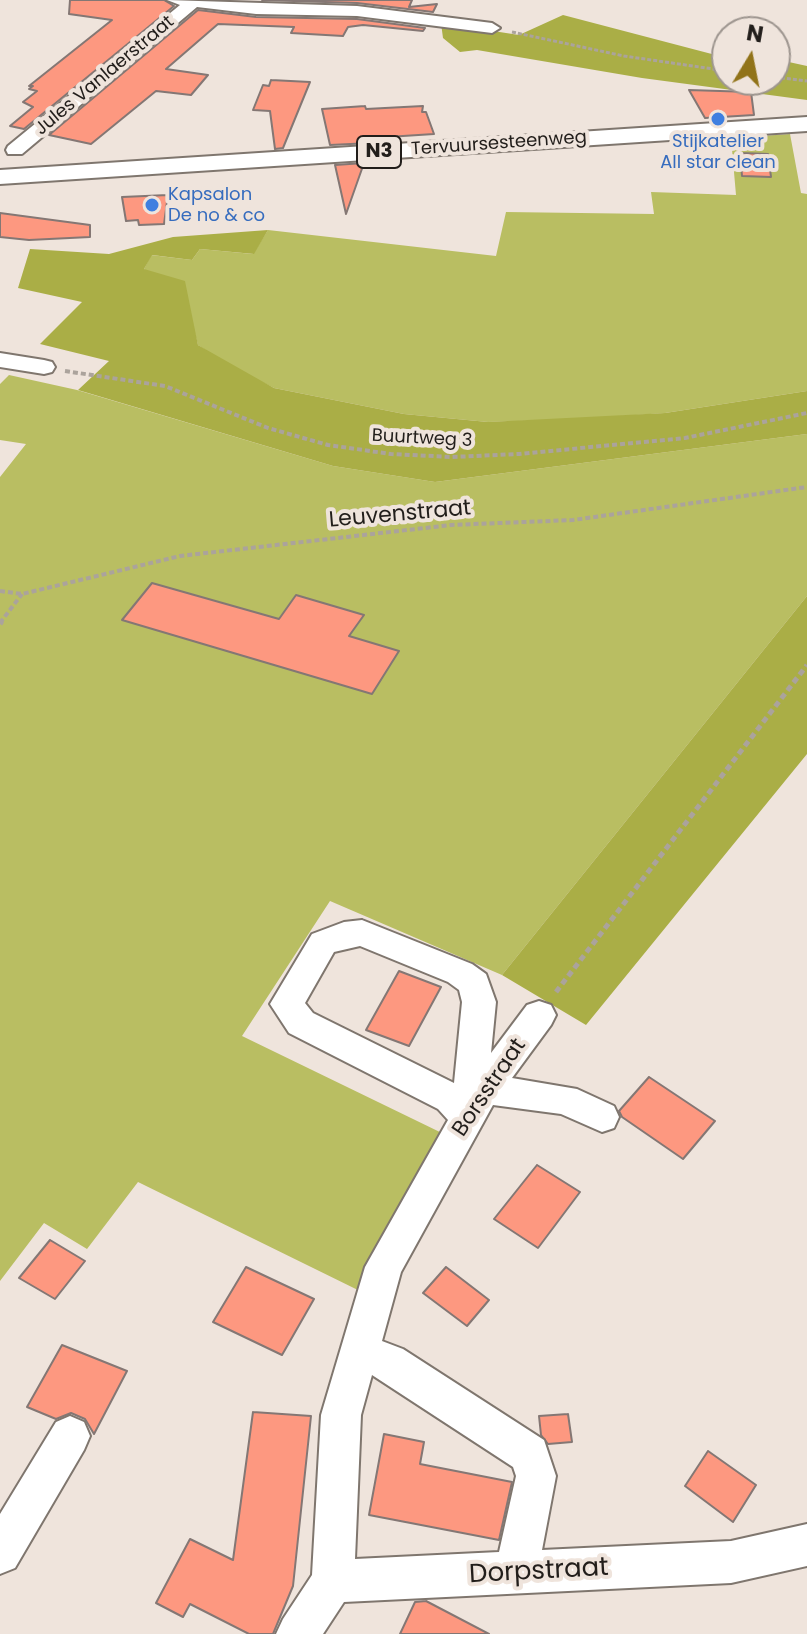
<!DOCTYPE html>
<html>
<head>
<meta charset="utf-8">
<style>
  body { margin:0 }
  #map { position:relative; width:807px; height:1634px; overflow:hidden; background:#efe4dc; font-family:Poppins,sans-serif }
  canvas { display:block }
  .north { position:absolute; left:711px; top:16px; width:80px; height:80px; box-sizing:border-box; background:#efe4dc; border:2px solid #9d958f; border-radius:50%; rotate:10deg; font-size:22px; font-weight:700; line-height:32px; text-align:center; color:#221e1b }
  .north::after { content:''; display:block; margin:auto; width:28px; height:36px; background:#917319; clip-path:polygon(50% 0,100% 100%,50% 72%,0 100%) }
</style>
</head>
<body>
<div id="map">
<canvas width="807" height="1634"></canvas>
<div class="north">N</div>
</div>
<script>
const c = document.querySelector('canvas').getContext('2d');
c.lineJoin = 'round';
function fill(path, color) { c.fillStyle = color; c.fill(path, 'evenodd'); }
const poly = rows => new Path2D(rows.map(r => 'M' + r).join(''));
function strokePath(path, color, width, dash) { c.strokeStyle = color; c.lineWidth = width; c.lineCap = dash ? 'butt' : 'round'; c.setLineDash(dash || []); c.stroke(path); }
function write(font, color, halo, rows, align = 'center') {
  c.font = font + ' Poppins,sans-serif'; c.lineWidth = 8; c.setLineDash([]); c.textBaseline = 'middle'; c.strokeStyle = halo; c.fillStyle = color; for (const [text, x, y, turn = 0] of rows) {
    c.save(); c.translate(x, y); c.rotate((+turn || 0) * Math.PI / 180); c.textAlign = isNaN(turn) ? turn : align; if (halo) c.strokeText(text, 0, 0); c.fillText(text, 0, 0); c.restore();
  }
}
const green = poly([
  [790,134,801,193,807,194,807,391,665,413,577,419,488,422,404,414,274,388,230,366,198,345,191,318,144,269,151,255,192,260,200,249,253,254,268,230,496,256,506,212,654,214,651,192,736,195,731,138],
  [9,375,77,390,333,466,435,482,807,434,807,596,502,975,330,901,242,1036,446,1135,366,1294,138,1182,87,1249,44,1223,0,1281,0,477,26,444,0,440,0,384]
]);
const forest = poly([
  [563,15,727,58,727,80,775,80,775,59,807,66,807,100,642,78,477,50,460,52,443,38,441,23,519,35],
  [268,230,254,254,200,249,192,260,152,255,144,269,185,281,198,345,274,388,404,414,488,422,665,413,807,391,807,434,435,482,333,466,78,390,109,361,40,344,82,302,18,288,30,249,109,254,173,237],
  [807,596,807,754,586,1025,502,975]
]);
const building = poly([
  [70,0,164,0,174,6,24,129,10,126,33,107,23,102,37,91,29,89,33,86,29,86,112,20,69,14,70,0],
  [262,0,412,0,409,7,437,4,433,12,357,3,262,0],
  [198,10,256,17,357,19,425,28,423,31,363,25,348,27,343,36,291,33,294,27,218,24,166,69,208,75,191,95,156,91,91,144,49,135,198,10],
  [271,80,310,82,283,148,275,149,270,111,253,110,263,85,269,86,271,80],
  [689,90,751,92,754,115,705,118,689,90],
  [365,106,366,109,423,106,422,112,426,112,434,134,372,138,371,143,330,145,322,109,365,106],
  [740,153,768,154,771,177,742,176,740,153],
  [364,163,346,214,335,165,364,163],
  [168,195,164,224,139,225,138,220,126,221,122,197,168,195],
  [0,213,90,225,90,237,29,240,0,237,0,213],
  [152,583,279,619,296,595,364,615,349,636,399,651,372,694,122,620,152,583],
  [399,971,441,987,409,1046,366,1030,399,971],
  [649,1077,715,1121,683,1159,622,1117,619,1111,649,1077],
  [537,1165,580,1192,538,1248,494,1219,537,1165],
  [50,1240,85,1261,55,1299,19,1278,50,1240],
  [246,1267,314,1299,282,1355,213,1322,246,1267],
  [446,1267,489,1300,467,1326,423,1293,446,1267],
  [62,1345,127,1371,94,1434,85,1419,71,1413,56,1419,27,1407,62,1345],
  [253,1412,311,1416,293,1586,273,1634,249,1634,190,1604,183,1617,156,1603,190,1539,233,1560,253,1412],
  [568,1414,572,1442,548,1444,541,1435,539,1416,568,1414],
  [384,1434,424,1442,420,1464,512,1482,499,1540,369,1515,384,1434],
  [708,1451,756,1485,733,1522,685,1486,708,1451],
  [426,1601,489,1634,400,1634,415,1602,426,1601]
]);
const pathFar2 = poly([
  [512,32,624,56,727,71],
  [775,77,807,81]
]);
const pathFar1 = poly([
  [65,371,165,386,268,428,328,445,391,454,452,457,519,454,685,438,807,413],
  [0,591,22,594,180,556,451,525,573,520,807,487],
  [0,623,22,594]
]);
const path = poly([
  [0,624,2,621],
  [556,992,807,665]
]);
const minor = poly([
  [167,0,357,6,492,23,500,28,492,33,357,16,256,14,197,7,22,154,8,154,6,150,8,146,180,5,167,0],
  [0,353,44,360,52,362,55,367,52,372,44,374,0,367,0,353],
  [362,920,472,964,486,974,496,1002,491,1053,527,1005,539,1001,551,1005,556,1015,551,1025,512,1078,577,1089,614,1106,619,1117,614,1128,602,1132,561,1114,493,1105,401,1272,382,1341,403,1349,544,1440,556,1476,542,1550,731,1541,807,1524,807,1566,731,1583,344,1602,323,1634,276,1634,283,1619,312,1575,321,1415,365,1267,448,1120,438,1109,289,1033,270,1004,312,934,344,922,362,920],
  [360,946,448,982,459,990,462,1002,454,1083,313,1013,305,1003,334,952,360,946],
  [372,1375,513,1467,516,1476,499,1552,355,1559,361,1415,372,1375],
  [70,1416,84,1422,90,1436,84,1450,15,1568,0,1574,0,1514,56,1422,70,1416]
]);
const major = poly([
  [807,117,807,131,0,184,0,170,807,117]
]);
const markers = [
  [718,119,8,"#3f7fe0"],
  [152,205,8,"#3f7fe0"]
];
const farStreetnames = [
  ["Jules Vanlaerstraat",105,76,-40],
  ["Tervuursesteenweg",499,144,-4],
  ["Buurtweg 3",422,439,3]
];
const farShopnames = [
  ["Stijkatelier",718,142],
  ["All star clean",718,163],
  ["Kapsalon",168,195,"left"],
  ["De no & co",168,216,"left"]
];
const shields = [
  [379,152,44]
];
const shieldNames = [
  ["N3",379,152]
];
const streetNames = [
  ["Leuvenstraat",400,515,-5],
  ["Borsstraat",490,1088,-56]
];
const nearStreetnames = [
  ["Dorpstraat",539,1572,-3]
];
fill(green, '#b9be62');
fill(forest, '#aaae46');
fill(building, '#fd9880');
strokePath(building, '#847774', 2);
strokePath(minor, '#7f766e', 4);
strokePath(major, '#7f766e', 4);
strokePath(pathFar2, '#aba39c', 3, [4, 2]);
strokePath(pathFar1, '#aba39c', 4, [5, 3]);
strokePath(path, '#aba39c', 5, [6, 4]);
fill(minor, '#fff');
fill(major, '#fff');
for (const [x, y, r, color] of markers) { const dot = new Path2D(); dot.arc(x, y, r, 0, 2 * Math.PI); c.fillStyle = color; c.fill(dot); strokePath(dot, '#efe4dc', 3); }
write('18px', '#221e1b', '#efe4dc', farStreetnames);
write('18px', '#366cbe', '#efe4dc', farShopnames);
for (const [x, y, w] of shields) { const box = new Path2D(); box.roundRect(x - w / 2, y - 16, w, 32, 6); c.fillStyle = '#efe4dc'; c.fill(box); strokePath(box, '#221e1b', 2); }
write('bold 20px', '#221e1b', null, shieldNames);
write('22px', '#221e1b', '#efe4dc', streetNames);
write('26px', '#221e1b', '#efe4dc', nearStreetnames);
</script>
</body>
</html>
